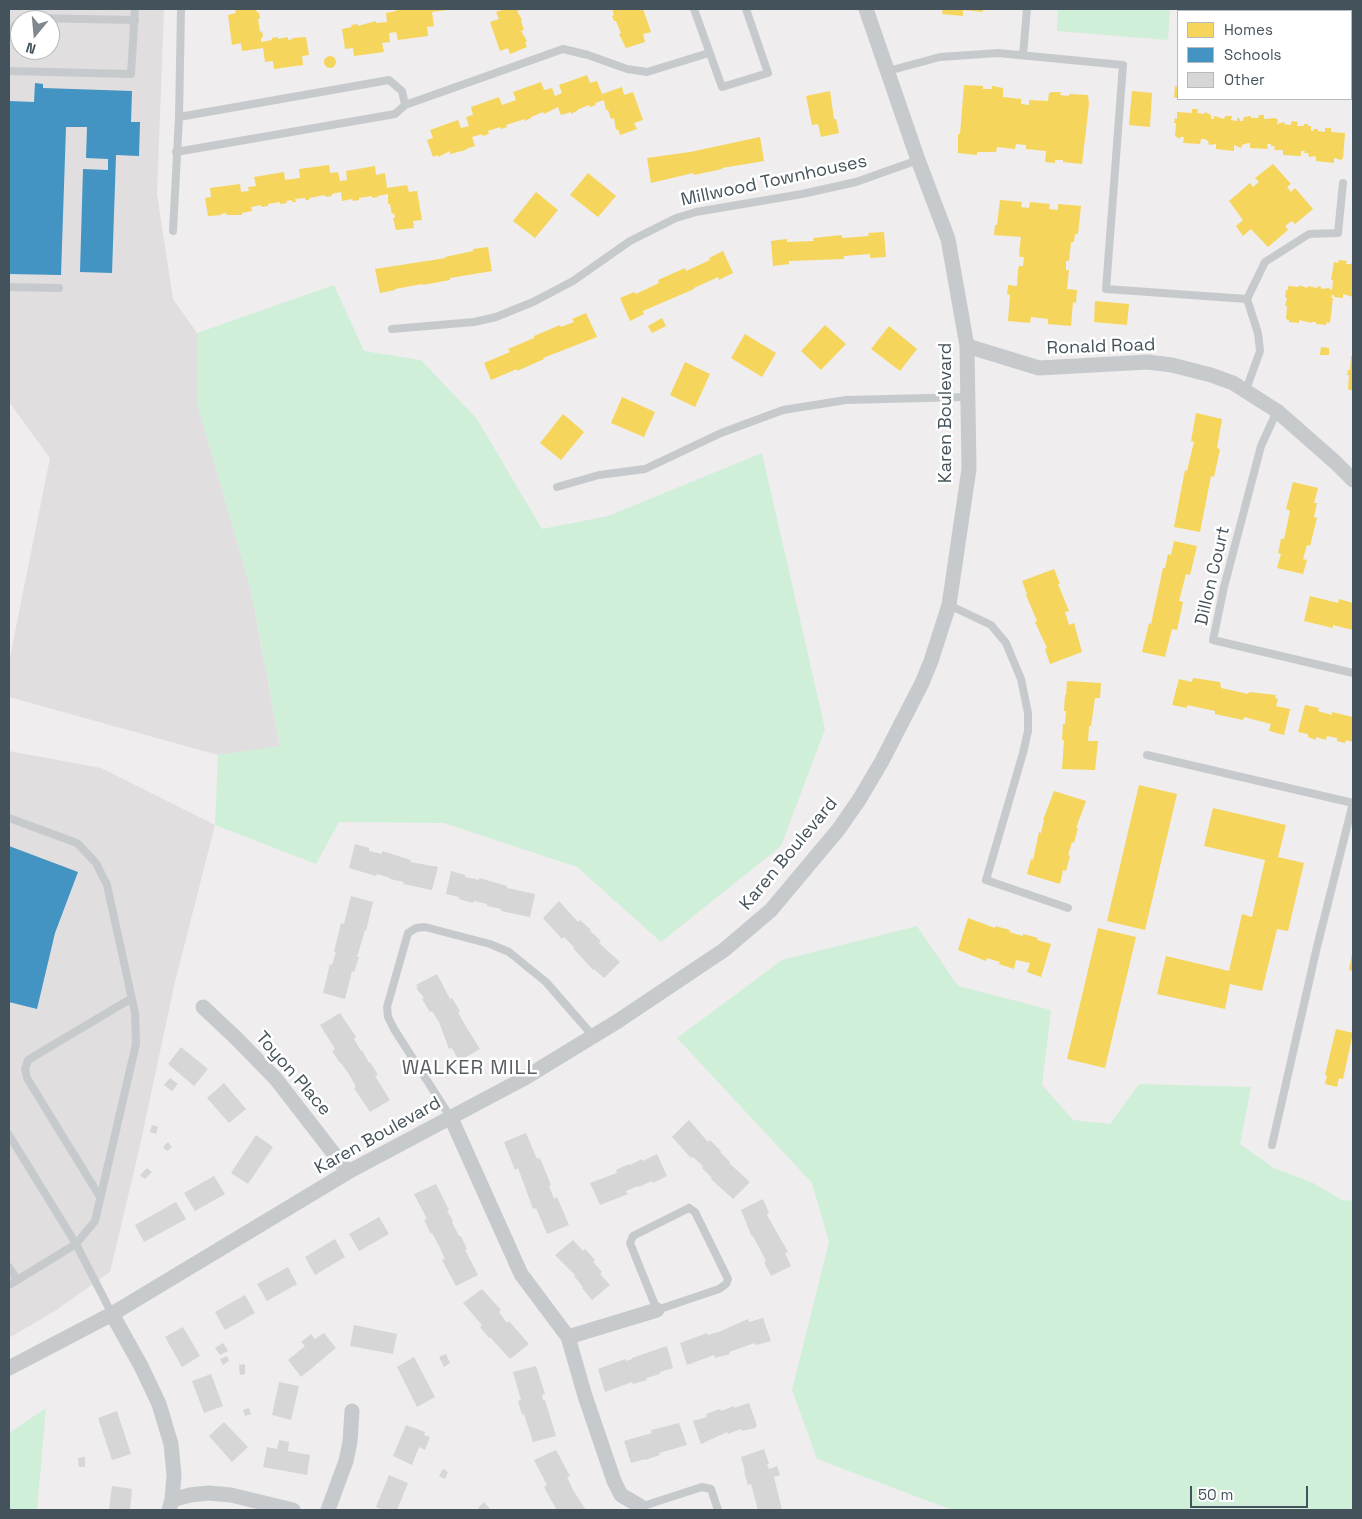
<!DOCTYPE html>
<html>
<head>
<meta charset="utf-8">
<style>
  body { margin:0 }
  #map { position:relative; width:1362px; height:1519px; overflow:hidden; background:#efeded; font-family:"Space Grotesk",sans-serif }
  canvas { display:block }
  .frame { position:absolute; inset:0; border:10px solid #44525b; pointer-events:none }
  .legend { position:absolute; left:1177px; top:10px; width:175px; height:90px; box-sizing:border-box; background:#fff; border:1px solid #b4babd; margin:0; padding:6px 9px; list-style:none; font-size:15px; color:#44525b }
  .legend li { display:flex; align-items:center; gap:10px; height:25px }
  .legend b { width:25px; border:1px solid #b4babd }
  .north { position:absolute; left:10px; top:10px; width:50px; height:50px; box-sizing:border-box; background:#fff; border:1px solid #b4babd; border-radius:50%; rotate:197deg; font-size:14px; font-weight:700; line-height:20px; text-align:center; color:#44525b }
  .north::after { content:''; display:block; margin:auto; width:18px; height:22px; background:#80888e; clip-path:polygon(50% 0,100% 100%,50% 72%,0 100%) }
  .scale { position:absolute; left:1190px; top:1486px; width:118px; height:22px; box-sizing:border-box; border:2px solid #44525b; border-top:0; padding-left:6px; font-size:15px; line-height:18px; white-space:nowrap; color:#44525b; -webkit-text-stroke:4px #fff; paint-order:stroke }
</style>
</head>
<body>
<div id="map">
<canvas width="1362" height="1519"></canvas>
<div class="frame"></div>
<ul class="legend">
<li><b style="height:14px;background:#f6d55c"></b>Homes</li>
<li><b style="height:14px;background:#4393c3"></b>Schools</li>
<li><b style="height:14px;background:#d6d6d7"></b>Other</li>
</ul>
<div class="north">N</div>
<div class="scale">50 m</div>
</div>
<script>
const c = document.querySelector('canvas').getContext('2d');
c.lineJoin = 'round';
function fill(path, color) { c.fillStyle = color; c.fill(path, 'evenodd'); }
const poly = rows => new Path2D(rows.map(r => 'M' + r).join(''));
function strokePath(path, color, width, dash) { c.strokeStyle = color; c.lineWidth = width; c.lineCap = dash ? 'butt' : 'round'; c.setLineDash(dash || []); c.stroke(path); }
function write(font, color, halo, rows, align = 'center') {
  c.font = font + ' "Space Grotesk",sans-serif'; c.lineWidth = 5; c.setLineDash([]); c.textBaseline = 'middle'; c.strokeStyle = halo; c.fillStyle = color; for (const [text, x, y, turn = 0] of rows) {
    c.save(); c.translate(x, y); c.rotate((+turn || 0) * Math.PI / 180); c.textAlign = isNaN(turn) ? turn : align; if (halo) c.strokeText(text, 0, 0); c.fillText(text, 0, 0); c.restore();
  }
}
const education = poly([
  [9,9,164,9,157,194,173,299,197,333,198,406,251,590,280,747,218,755,9,697,9,662,50,458,9,402],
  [20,20,50,20,50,50,20,50],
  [9,751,101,768,215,825,174,986,139,1150,110,1272,55,1311,9,1338]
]);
const green = poly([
  [1058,9,1170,9,1168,40,1057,31],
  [334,285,364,351,421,360,477,419,542,529,608,516,762,453,825,729,781,846,661,942,577,867,444,823,339,822,316,864,215,825,218,755,280,746,251,590,198,406,197,333],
  [917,926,958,986,1051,1010,1042,1085,1073,1120,1110,1124,1139,1084,1251,1087,1240,1144,1274,1168,1313,1183,1342,1200,1353,1201,1353,1510,952,1510,817,1459,792,1390,829,1242,812,1183,677,1038,782,960],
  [46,1408,37,1510,9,1510,9,1433]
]);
const homes = poly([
  [235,9,256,9,257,13,259,12,260,19,258,19,260,32,262,31,263,37,261,38,261,42,272,40,272,38,278,37,278,39,288,37,288,40,293,39,292,38,306,37,309,55,302,56,303,65,274,69,273,61,265,62,263,48,242,51,241,43,232,45,228,15,236,13],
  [396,9,447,10,432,12,434,26,427,27,428,36,398,40,396,32,389,33,390,42,382,43,384,52,354,56,353,48,345,49,342,29,352,27,351,25,358,24,358,26,376,21,376,23,387,22,386,13,396,11],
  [505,9,523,9,517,11,522,20,521,21,524,30,521,31,527,41,525,42,527,47,510,54,508,48,500,51,490,22,499,19,496,12],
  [612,9,643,9,651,32,643,34,645,42,626,48,619,34,621,33,616,21,614,21,612,16,614,15],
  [943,9,983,9,983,12,963,10,963,16,942,14],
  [1233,9,1275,9,1275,11,1233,11],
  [1351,23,1353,23,1353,50,1351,50],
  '324 62a6 6 0 1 1 12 0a6 6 0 1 1-12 0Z',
  [587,75,590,83,597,81,602,94,622,87,624,95,633,92,643,120,634,123,637,129,620,135,618,129,616,130,614,118,611,119,608,110,606,110,604,100,595,103,596,105,590,107,589,105,577,110,577,111,571,114,571,112,561,115,558,107,544,114,543,112,531,117,531,118,525,121,525,119,506,125,507,127,501,129,500,127,488,131,489,134,482,136,482,134,472,137,475,146,466,149,466,150,450,154,450,151,438,157,438,155,433,157,427,140,433,138,430,130,458,120,461,128,469,126,466,117,473,115,471,107,499,97,502,105,516,100,513,92,541,82,544,90,552,88,555,96,562,93,559,85],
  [964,85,983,86,983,89,992,89,992,86,1003,88,1003,97,1021,99,1021,104,1029,105,1029,100,1048,101,1049,93,1051,93,1051,92,1061,92,1060,95,1069,96,1069,94,1088,95,1089,104,1082,164,1063,162,1063,160,1055,160,1055,163,1045,162,1046,151,1026,149,1026,145,1016,144,1015,149,997,147,996,152,977,152,977,155,958,153,958,134,960,134],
  [1175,86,1178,87,1178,98,1174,97],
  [830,91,834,119,836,119,839,133,821,137,818,124,812,125,806,96],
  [1132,91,1152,93,1150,127,1129,125],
  [1192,109,1198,109,1197,113,1204,114,1205,112,1211,115,1211,119,1214,119,1214,116,1224,119,1225,116,1232,116,1231,120,1237,121,1237,118,1240,119,1240,121,1243,121,1244,117,1251,116,1251,118,1258,118,1259,115,1264,115,1264,119,1275,118,1278,120,1277,124,1285,122,1284,124,1291,125,1292,121,1298,122,1297,126,1304,126,1304,124,1308,124,1308,126,1311,126,1311,131,1313,131,1314,129,1318,129,1318,131,1325,132,1325,128,1331,128,1331,132,1345,133,1343,158,1341,160,1334,158,1334,163,1316,161,1316,156,1309,157,1308,153,1304,153,1305,151,1301,151,1301,156,1283,155,1283,150,1276,150,1274,149,1275,146,1271,146,1271,144,1267,144,1268,149,1250,148,1250,143,1247,143,1246,144,1243,144,1241,148,1234,145,1234,151,1216,149,1216,144,1209,145,1208,141,1205,139,1201,139,1200,144,1183,143,1184,137,1180,137,1180,139,1175,136,1176,123,1174,123,1175,118,1177,119,1177,112,1192,113],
  [760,137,764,161,722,168,722,169,694,175,693,173,651,183,647,158,690,152],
  [1273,164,1291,184,1287,187,1291,192,1295,188,1313,209,1295,224,1292,221,1285,226,1288,230,1268,247,1251,229,1243,236,1236,226,1243,220,1229,201,1250,183,1253,187,1259,182,1255,178],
  [329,165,330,173,338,172,340,181,347,180,346,171,375,166,376,175,385,173,387,188,407,185,409,192,417,191,422,220,413,221,414,228,396,230,393,218,395,218,394,213,392,214,390,204,388,204,388,194,378,196,378,197,372,198,372,196,359,198,359,200,353,201,352,199,342,201,341,192,332,194,332,196,325,197,325,195,309,198,309,200,306,200,305,198,295,199,296,202,292,202,292,200,286,201,287,203,280,204,280,202,268,204,268,206,262,207,261,205,251,207,252,211,242,213,242,215,227,215,226,213,221,214,222,215,208,216,205,198,211,197,210,188,240,184,241,192,249,191,248,187,256,186,254,177,284,172,285,180,300,178,299,169],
  [588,173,616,196,598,217,570,195],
  [536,192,558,210,535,238,513,221],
  [1000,200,1022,202,1021,207,1029,208,1030,202,1050,204,1049,209,1058,210,1058,204,1081,206,1078,234,1075,234,1074,242,1071,242,1069,261,1066,261,1066,270,1069,270,1067,289,1077,290,1076,303,1073,302,1071,326,1048,324,1048,319,1031,317,1030,323,1008,321,1010,295,1007,294,1008,285,1017,286,1018,269,1019,266,1023,266,1024,257,1020,257,1019,254,1021,237,994,235,995,225,997,225],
  [884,232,886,257,870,258,870,254,844,256,844,259,789,261,789,264,773,266,771,241,787,239,787,242,814,241,813,238,842,235,842,238,869,236,868,233],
  [488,247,492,271,450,278,450,280,423,285,422,284,395,289,395,290,380,293,375,269,446,258,445,257,473,251,473,249],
  [723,251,733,273,719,280,718,277,694,288,694,289,643,311,644,314,630,321,620,298,634,292,636,294,659,283,658,280,685,268,686,271,710,260,709,258],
  [1339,260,1347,261,1346,264,1351,264,1352,262,1353,262,1353,297,1343,294,1343,298,1334,297,1334,295,1332,295,1331,298,1333,298,1330,323,1327,322,1326,325,1316,324,1316,322,1312,322,1312,323,1299,320,1299,323,1289,322,1289,320,1286,319,1287,306,1285,306,1287,298,1285,297,1286,290,1288,290,1288,286,1299,287,1299,285,1307,288,1308,286,1317,288,1318,286,1321,287,1321,289,1329,288,1329,289,1332,290,1333,280,1331,280,1334,262,1338,263],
  [1095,301,1129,304,1127,325,1094,322],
  [586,313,597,337,543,358,544,359,517,371,517,369,491,380,484,363,510,352,508,349,534,338,534,336,560,325,561,327,574,322,572,319],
  [662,318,666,326,652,333,648,326],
  [825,325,846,344,821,370,801,351],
  [889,326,917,349,900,371,871,349],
  [745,334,776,353,762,377,731,358],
  [1321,347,1329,348,1329,355,1320,355],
  [1351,356,1353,356,1353,391,1348,389,1349,375,1347,375,1348,370,1350,370],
  [685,362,710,374,695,407,670,395],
  [622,397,655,412,644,437,611,423],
  [1196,413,1222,419,1217,448,1220,449,1214,477,1211,476,1200,532,1174,527,1185,470,1187,471,1194,442,1191,441],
  [563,414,584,432,561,460,540,443],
  [1293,482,1318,488,1314,503,1317,503,1314,517,1317,518,1310,546,1307,545,1303,559,1307,560,1303,574,1277,568,1281,554,1278,553,1281,539,1284,539,1290,511,1286,509],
  [1174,541,1197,546,1190,575,1186,574,1179,601,1183,602,1177,630,1172,629,1165,657,1142,652,1149,623,1151,624,1163,568,1165,568,1168,554,1171,555],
  [1054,569,1060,584,1058,584,1069,611,1065,612,1069,625,1074,623,1082,652,1050,664,1045,649,1047,648,1035,622,1037,621,1026,595,1027,594,1022,581],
  [1310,596,1338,603,1339,599,1353,603,1353,630,1333,625,1333,628,1304,621],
  [1193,678,1220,682,1221,688,1248,694,1249,692,1276,695,1275,698,1278,699,1276,706,1290,709,1284,735,1269,731,1271,724,1244,717,1243,720,1215,714,1215,711,1187,705,1187,708,1172,705,1179,679,1192,682],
  [1067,681,1101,683,1100,698,1095,698,1091,726,1089,726,1088,741,1098,741,1095,770,1062,769,1064,740,1062,740,1063,724,1065,724,1066,711,1064,711,1065,695,1066,695],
  [1305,705,1319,708,1318,711,1332,715,1332,712,1353,717,1353,742,1346,740,1345,743,1337,741,1337,738,1327,736,1326,740,1316,737,1316,740,1308,737,1308,734,1298,732],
  [1139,785,1177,794,1145,930,1107,921],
  [1054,791,1086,801,1076,828,1078,828,1074,843,1072,842,1068,855,1070,856,1066,871,1063,870,1060,884,1027,874,1031,859,1033,860,1039,832,1041,833,1044,820,1043,820],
  [1213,808,1286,825,1278,857,1304,863,1288,931,1277,929,1262,991,1230,984,1225,1009,1157,994,1166,956,1229,971,1242,914,1252,917,1265,860,1204,846],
  [968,918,995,928,995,926,1010,930,1009,932,1023,936,1023,934,1038,938,1037,940,1051,944,1041,977,1027,972,1030,963,1016,960,1014,969,999,964,1000,962,987,958,986,961,958,950],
  [1098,928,1136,937,1105,1068,1067,1059],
  [1352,954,1353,954,1353,971,1349,970],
  [1336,1029,1353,1033,1343,1079,1339,1078,1337,1087,1325,1084,1327,1076,1325,1075]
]);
const schools = poly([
  [35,83,43,84,43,88,132,91,131,122,140,122,139,156,116,155,112,273,80,272,83,169,108,170,108,159,86,158,87,127,66,127,61,275,9,274,10,125,9,125,9,101,34,102],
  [9,846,78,872,55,933,37,1009,9,1002]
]);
const building = poly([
  [355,844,369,848,369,851,382,854,382,851,411,860,410,862,438,867,432,890,403,884,404,882,390,879,390,878,377,874,376,876,349,868],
  [451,871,465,875,465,877,479,880,479,878,507,886,507,888,535,894,530,917,501,911,501,909,487,906,487,904,474,901,473,903,459,899,459,897,446,894],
  [351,896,373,902,366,931,365,930,357,957,359,957,354,972,352,971,345,999,323,993,330,964,332,965,336,952,334,952,341,923,344,924],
  [559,901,578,922,580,920,591,930,590,931,601,941,599,943,620,962,604,978,594,969,593,970,573,948,574,947,564,937,562,939,543,918],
  [437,974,450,999,452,998,460,1011,458,1012,465,1025,480,1049,459,1061,452,1048,449,1049,439,1022,432,1011,430,1012,422,999,424,998,416,988,418,987,416,985],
  [340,1013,356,1037,354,1039,361,1051,362,1050,369,1063,370,1062,378,1075,375,1076,390,1100,370,1112,354,1088,356,1087,349,1074,341,1063,340,1063,332,1051,335,1049,320,1025],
  [181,1047,208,1069,194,1086,168,1064],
  [170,1078,178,1084,172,1091,164,1085],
  [224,1083,246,1109,229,1123,207,1098],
  [689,1120,708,1142,710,1140,721,1151,720,1152,730,1162,729,1163,750,1182,733,1199,711,1179,712,1178,702,1168,703,1166,693,1157,691,1158,672,1137],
  [152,1125,158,1127,156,1134,150,1132],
  [526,1133,537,1159,540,1158,551,1185,549,1186,554,1199,557,1197,569,1225,547,1234,536,1208,533,1209,518,1168,515,1170,504,1142],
  [256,1135,273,1147,248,1184,231,1173],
  [168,1142,172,1147,167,1151,163,1147],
  [657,1154,667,1176,653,1183,652,1181,639,1187,638,1186,626,1191,628,1194,600,1205,590,1183,617,1173,616,1170,629,1164,630,1165,642,1159,643,1161],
  [147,1168,152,1172,145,1179,140,1175],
  [214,1176,225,1194,195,1211,184,1193],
  [436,1184,449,1210,447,1211,453,1221,452,1222,459,1236,461,1236,467,1249,465,1250,478,1275,456,1286,442,1260,445,1259,439,1246,432,1233,431,1234,424,1220,427,1219,414,1194],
  [763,1199,769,1213,767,1215,788,1252,785,1253,791,1266,771,1276,764,1262,766,1261,753,1236,752,1237,741,1210],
  [176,1202,186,1219,144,1242,135,1225],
  [379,1217,389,1234,359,1251,349,1234],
  [335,1239,345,1257,315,1275,305,1257],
  [573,1240,583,1251,585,1249,595,1260,593,1262,602,1272,600,1274,610,1285,592,1300,582,1288,583,1287,574,1276,575,1275,555,1255],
  [288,1267,297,1284,267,1301,257,1284],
  [482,1289,501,1310,499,1312,507,1323,509,1321,529,1344,510,1359,490,1337,489,1338,480,1327,482,1325,463,1303],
  [245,1295,255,1313,225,1330,215,1312],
  [763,1318,771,1341,756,1345,755,1343,729,1352,730,1354,715,1358,714,1355,687,1365,680,1343,707,1333,708,1335,721,1331,748,1319,749,1322],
  [354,1325,397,1334,393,1354,350,1346],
  [183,1327,200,1356,182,1367,165,1337],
  [324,1333,336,1348,301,1377,288,1360,305,1346,301,1342,311,1334,315,1339],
  [223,1343,228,1351,220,1355,215,1348],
  [667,1346,673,1368,660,1372,660,1374,646,1378,647,1380,633,1384,632,1382,605,1392,598,1369,625,1359,626,1361,632,1359,632,1358],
  [446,1354,450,1363,444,1367,439,1357],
  [227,1356,229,1361,223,1365,220,1359],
  [414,1357,435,1397,417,1407,397,1367],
  [245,1364,245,1374,240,1375,239,1365],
  [536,1366,545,1394,542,1395,543,1400,545,1400,556,1436,533,1442,524,1414,522,1415,518,1401,521,1400,513,1372],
  [211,1374,223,1406,204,1413,192,1381],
  [279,1382,299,1386,291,1420,272,1415],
  [749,1403,757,1426,755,1428,742,1431,741,1429,728,1434,727,1432,701,1444,693,1421,707,1417,706,1414,720,1409,721,1411,734,1406,734,1408],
  [249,1408,251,1414,245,1416,243,1410],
  [117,1411,131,1454,112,1460,98,1418],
  [224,1422,248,1447,232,1462,209,1436],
  [679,1423,687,1445,659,1453,660,1455,645,1460,645,1459,631,1463,624,1441,652,1433,651,1430],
  [406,1425,425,1432,424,1435,430,1437,425,1450,419,1447,412,1465,393,1456],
  [279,1440,289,1442,288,1451,310,1455,307,1475,263,1467,267,1447,277,1449],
  [764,1449,769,1464,767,1464,769,1469,777,1466,780,1475,774,1477,782,1510,758,1510,751,1484,748,1485,744,1471,745,1471,741,1457],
  [556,1450,570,1476,567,1477,573,1490,586,1510,557,1510,551,1500,544,1487,547,1485,534,1460],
  [85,1457,85,1467,79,1467,78,1458],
  [443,1469,448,1472,445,1479,439,1476],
  [389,1475,408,1483,397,1510,384,1510,376,1507],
  [112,1486,132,1489,130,1510,109,1510],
  [484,1502,490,1509,489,1510,480,1510,478,1508]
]);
const lane = poly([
  [694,9,722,87,768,73,746,9],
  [1196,11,1196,9],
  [24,20,29,18,135,20],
  [9,34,15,25,20,22],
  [1023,55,1027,9],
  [9,71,131,74,135,9],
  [888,71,940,57,998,53,1123,65,1106,289,1247,299],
  [1351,83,1353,83],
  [405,105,563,49,588,55,627,69,647,72,709,53],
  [176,152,395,114,405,105,402,91,389,80,179,117],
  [173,231,179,117,181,9],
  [9,287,59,288],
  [392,329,474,322,496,317,533,302,573,281,630,241,676,218,696,212,802,194,856,182,918,160],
  [1246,390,1260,351,1258,333,1247,299,1265,262,1309,234,1338,233,1343,183],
  [1277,411,1261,446,1224,587,1213,640,1353,673],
  [557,487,599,475,645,469,721,433,783,410,846,400,967,397],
  [949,605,991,625,1006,643,1021,679,1028,713,1028,731,1023,753,986,880,1068,908],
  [1147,755,1353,803],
  [9,818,77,843,96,863,107,885,135,1013,136,1044,95,1221,76,1244,9,1135],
  [451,1118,394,1029,388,1017,387,1007,408,933,416,928,425,927,490,944,509,952,546,982,593,1036],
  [1272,1145,1316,951,1353,803],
  [100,1197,27,1078,25,1069,28,1060,132,998],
  [689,1208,695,1212,728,1279,726,1284,719,1289,657,1310,630,1243,633,1236,689,1208],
  [9,1267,17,1280],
  [9,1285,76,1244,112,1314],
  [640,1507,702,1487,711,1489,718,1510]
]);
const street = poly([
  [967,346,1039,368,1148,362,1172,365,1211,375,1233,383,1277,411,1335,462,1353,480],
  [203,1007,236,1038,276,1079,348,1172],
  [451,1118,521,1274,568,1337,657,1310],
  [112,1314,141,1366,159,1404,171,1444,174,1475,172,1500,169,1510],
  [568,1337,585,1396,614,1481,621,1495,640,1506],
  [9,1368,112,1314,348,1172,523,1079,618,1021,724,950,771,910,838,830,859,800,882,761,922,683,931,661,949,605,969,469,967,346,948,239,918,160,866,9],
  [172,1500,190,1495,208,1493,231,1495,293,1510],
  [328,1510,346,1461,350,1442,352,1411]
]);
const streetNames = [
  ["Millwood Townhouses",774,181,-12],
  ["Ronald Road",1101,347,-2],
  ["Karen Boulevard",946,413,-90],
  ["Dillon Court",1213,576,-77],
  ["Karen Boulevard",789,854,-50],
  ["Toyon Place",293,1074,49],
  ["Karen Boulevard",378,1136,-29]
];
const quarterNames = [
  ["WALKER MILL",470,1069]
];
fill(education, '#e0dedf');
fill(green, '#d0efd9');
fill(homes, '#f6d55c');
fill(schools, '#4393c3');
fill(building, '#d6d6d7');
strokePath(lane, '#c7cacc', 8);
strokePath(street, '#c7cacc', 15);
write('18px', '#44525b', '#fff', streetNames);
c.letterSpacing = '1px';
write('20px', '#595e62', '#fff', quarterNames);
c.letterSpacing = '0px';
</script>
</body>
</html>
